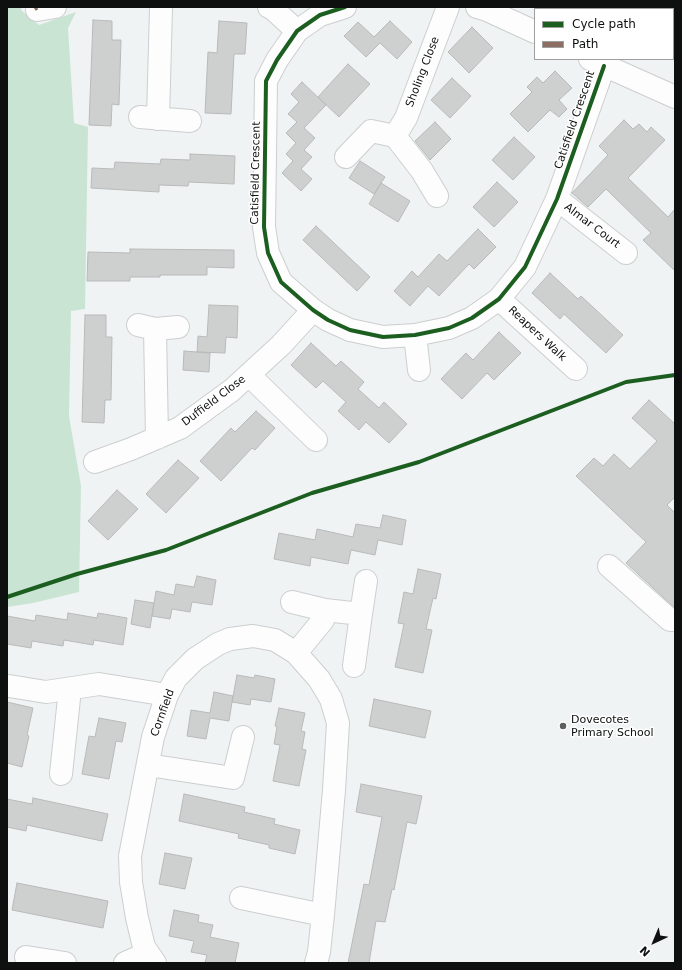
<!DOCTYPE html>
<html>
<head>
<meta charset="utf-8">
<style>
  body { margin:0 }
  #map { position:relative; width:682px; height:970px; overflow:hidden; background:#f0f3f4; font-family:"DejaVu Sans",sans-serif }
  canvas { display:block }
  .frame { position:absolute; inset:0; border:8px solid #0e0f0f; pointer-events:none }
  .legend { position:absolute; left:534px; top:8px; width:140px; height:52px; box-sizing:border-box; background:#fff; border:1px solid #9f9f9f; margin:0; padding:5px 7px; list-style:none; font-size:12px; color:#0e0f0f }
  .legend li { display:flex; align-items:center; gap:8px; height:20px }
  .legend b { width:20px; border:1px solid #9f9f9f }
  .north { position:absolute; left:634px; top:922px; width:40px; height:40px; -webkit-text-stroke:3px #fff; paint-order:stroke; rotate:224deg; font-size:11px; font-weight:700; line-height:16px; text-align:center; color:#0e0f0f }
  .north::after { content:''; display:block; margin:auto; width:14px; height:18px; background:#0e0f0f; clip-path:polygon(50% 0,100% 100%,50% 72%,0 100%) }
</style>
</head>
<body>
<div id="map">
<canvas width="682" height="970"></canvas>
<div class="frame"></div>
<ul class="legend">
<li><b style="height:5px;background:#1b5e20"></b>Cycle path</li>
<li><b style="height:5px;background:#8d6e63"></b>Path</li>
</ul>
<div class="north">N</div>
</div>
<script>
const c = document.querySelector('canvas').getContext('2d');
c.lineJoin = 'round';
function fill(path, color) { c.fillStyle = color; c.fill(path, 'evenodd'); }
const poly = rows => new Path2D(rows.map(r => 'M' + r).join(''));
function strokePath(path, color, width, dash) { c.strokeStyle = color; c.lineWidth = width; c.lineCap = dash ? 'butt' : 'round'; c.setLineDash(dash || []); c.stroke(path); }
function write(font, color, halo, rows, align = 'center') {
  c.font = font + ' "DejaVu Sans",sans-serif'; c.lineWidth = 3; c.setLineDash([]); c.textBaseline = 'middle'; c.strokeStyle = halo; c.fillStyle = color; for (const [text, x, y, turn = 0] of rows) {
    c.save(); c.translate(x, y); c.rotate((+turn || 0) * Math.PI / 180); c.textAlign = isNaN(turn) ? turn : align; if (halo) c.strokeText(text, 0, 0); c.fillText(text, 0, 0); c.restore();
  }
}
const green = poly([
  [7,7,22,7,21,10,39,25,76,12,68,28,74,123,88,127,85,309,71,311,69,416,81,486,79,592,33,603,7,607]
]);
const building = poly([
  [93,20,112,21,112,40,121,40,119,105,112,104,111,126,89,125,93,20],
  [219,21,247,23,245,54,234,54,231,114,205,113,208,52,217,53,219,21],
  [390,21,412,42,397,59,380,43,366,57,344,36,358,22,374,37,390,21],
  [472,27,493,48,469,73,448,52,472,27],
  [348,64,370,84,339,117,318,97,348,64],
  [555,71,572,88,559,100,567,109,559,117,550,110,528,132,510,114,532,92,527,87,537,77,543,83,555,71],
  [452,78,471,96,450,118,431,100,452,78],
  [302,82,326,105,304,128,315,138,304,150,312,157,301,169,312,179,301,191,282,173,293,161,286,154,296,143,286,133,297,122,288,114,299,102,291,94,302,82],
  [624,120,633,129,639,124,647,132,651,127,665,140,628,178,668,217,675,209,675,271,643,240,651,233,606,189,588,207,572,193,608,155,599,146,624,120],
  [435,122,451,139,430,160,415,141,435,122],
  [514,137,535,157,513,180,492,160,514,137],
  [190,154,235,156,234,184,189,182,188,186,159,185,159,192,91,188,92,168,114,169,115,162,160,164,161,159,190,160,190,154],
  [360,161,385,177,374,194,349,178,360,161],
  [497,182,518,202,494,227,473,207,497,182],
  [381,183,410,201,398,222,369,204,381,183],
  [316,226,370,277,357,291,303,240,316,226],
  [478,229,496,247,474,269,469,264,439,296,428,286,410,306,394,291,412,271,418,277,439,254,447,261,478,229],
  [130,249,234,250,234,268,207,267,207,275,160,275,160,277,130,277,130,281,87,281,88,252,130,253,130,249],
  [550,273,578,299,581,296,623,335,606,353,564,314,560,319,532,293,550,273],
  [209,305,238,306,237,338,226,337,225,353,197,352,198,336,207,337,209,305],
  [85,315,106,315,106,337,112,337,111,400,105,400,104,423,82,422,85,315],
  [499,332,521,353,494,380,487,373,462,399,441,379,466,353,473,360,499,332],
  [311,343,336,366,341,361,364,382,358,389,379,408,384,402,407,424,389,443,366,422,359,430,338,411,346,402,323,381,316,388,291,365,311,343],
  [184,351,210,353,209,372,183,370,184,351],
  [649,400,675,424,675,497,667,505,675,513,675,608,626,563,646,542,576,476,594,458,603,466,614,454,630,469,657,441,632,418,649,400],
  [256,411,275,428,255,450,252,448,221,481,200,461,231,428,235,432,256,411],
  [178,460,199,478,166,513,146,494,178,460],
  [117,490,138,509,108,540,88,521,117,490],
  [383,515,406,520,402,545,378,540,375,555,351,550,348,564,311,557,310,566,274,559,279,533,315,540,317,529,353,537,356,524,380,528,383,515],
  [418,569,441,574,436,599,433,598,426,629,432,630,423,673,395,667,404,624,398,623,404,592,413,594,418,569],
  [197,576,216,580,212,605,192,602,190,612,172,609,170,619,152,616,156,591,174,595,176,584,194,587,197,576],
  [135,600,154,603,150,628,131,624,135,600],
  [68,613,97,618,98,613,127,618,123,645,94,640,93,645,64,640,63,646,32,641,31,648,7,644,7,616,35,621,36,615,67,620,68,613],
  [237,675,254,678,255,675,275,679,271,702,251,699,250,705,232,702,237,675],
  [214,692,233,696,229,721,210,718,206,739,187,736,191,710,210,713,214,692],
  [374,699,431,711,425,738,369,726,374,699],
  [7,702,33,708,27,735,29,736,22,767,7,763,7,702],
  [279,708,305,713,301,731,305,732,302,749,306,750,299,786,273,781,280,745,274,744,277,727,275,726,279,708],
  [99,718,126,723,122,742,116,741,109,779,82,774,89,736,95,737,99,718],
  [361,784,422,796,416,824,407,822,394,890,392,889,385,922,376,921,369,963,348,963,364,884,369,885,382,817,356,812,361,784],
  [184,794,245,807,244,812,275,819,274,824,300,830,295,854,269,848,269,845,238,838,239,834,179,821,184,794],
  [33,798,108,814,102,841,27,825,26,831,7,827,7,799,32,804,33,798],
  [165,853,192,858,185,889,159,884,165,853],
  [17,883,108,901,103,928,12,910,17,883],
  [174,910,199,915,198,922,213,925,210,937,239,943,235,963,205,963,207,955,191,952,194,941,169,936,174,910]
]);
const minor = poly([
  [269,7,273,9,297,31],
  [345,7,320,15,297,31,277,60,266,81,264,227,268,253,281,282,313,310,328,320,350,330,383,337,415,335,449,328,472,318,499,299,525,267,557,199,604,66],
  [477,7,487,10,535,32],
  [560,9,562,7],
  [37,10,55,7],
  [590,59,675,97],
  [140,117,190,121],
  [158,119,161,7],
  [395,136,406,118,448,7],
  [346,157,371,131,395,136,422,171,437,196],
  [557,199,626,253],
  [499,299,576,369],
  [138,325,155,329,178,327],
  [155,329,157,438],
  [415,335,419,370],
  [249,375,316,440],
  [95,462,131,449,180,428,232,390,281,345,313,310],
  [609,566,670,620,675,620],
  [292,602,325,610,323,620,296,653],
  [325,610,361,614,354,666],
  [361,614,366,581],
  [9,686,46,692,99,684,167,695],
  [148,765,233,778,243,737],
  [61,774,70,689],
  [241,898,323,915],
  [26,957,65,963],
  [125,963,148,953],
  [155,963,144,947,137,918,131,882,130,856,153,737,167,695,176,678,195,659,218,644,230,639,253,636,275,640,296,653,319,679,331,699,338,723,334,790,323,915,319,952,316,963]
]);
const quiet = poly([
  [35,7,37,10]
]);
const cycleway = poly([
  [345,7,320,15,297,31,277,60,266,81,264,227,268,253,281,282,313,310,328,320,350,330,383,337,415,335,449,328,472,318,499,299,525,267,557,199,604,66],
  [7,597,77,574,166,550,312,493,419,462,626,382,675,375]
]);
const markers = [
  [563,726,4,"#5d5f5f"]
];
const streetNames = [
  ["Sholing Close",423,72,-69],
  ["Catisfield Crescent",575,120,-71],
  ["Catisfield Crescent",256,173,-89],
  ["Almar Court",592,226,37],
  ["Reapers Walk",537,334,43],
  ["Duffield Close",214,401,-37],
  ["Cornfield",163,713,-70]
];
const poiNames = [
  ["Dovecotes",571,720],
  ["Primary School",571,733]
];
fill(green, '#cae4d3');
fill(building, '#ced0d0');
strokePath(building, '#b8baba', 1);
strokePath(minor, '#cccecf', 24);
strokePath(minor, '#fdfdfd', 22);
strokePath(quiet, '#8d6e63', 3, [6, 3]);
strokePath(cycleway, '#1b5e20', 4);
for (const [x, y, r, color] of markers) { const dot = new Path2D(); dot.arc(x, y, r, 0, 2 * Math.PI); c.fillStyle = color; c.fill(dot); strokePath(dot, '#fff', 1.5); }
write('11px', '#0e0f0f', '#fff', streetNames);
write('11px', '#0e0f0f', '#fff', poiNames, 'left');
</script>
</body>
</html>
